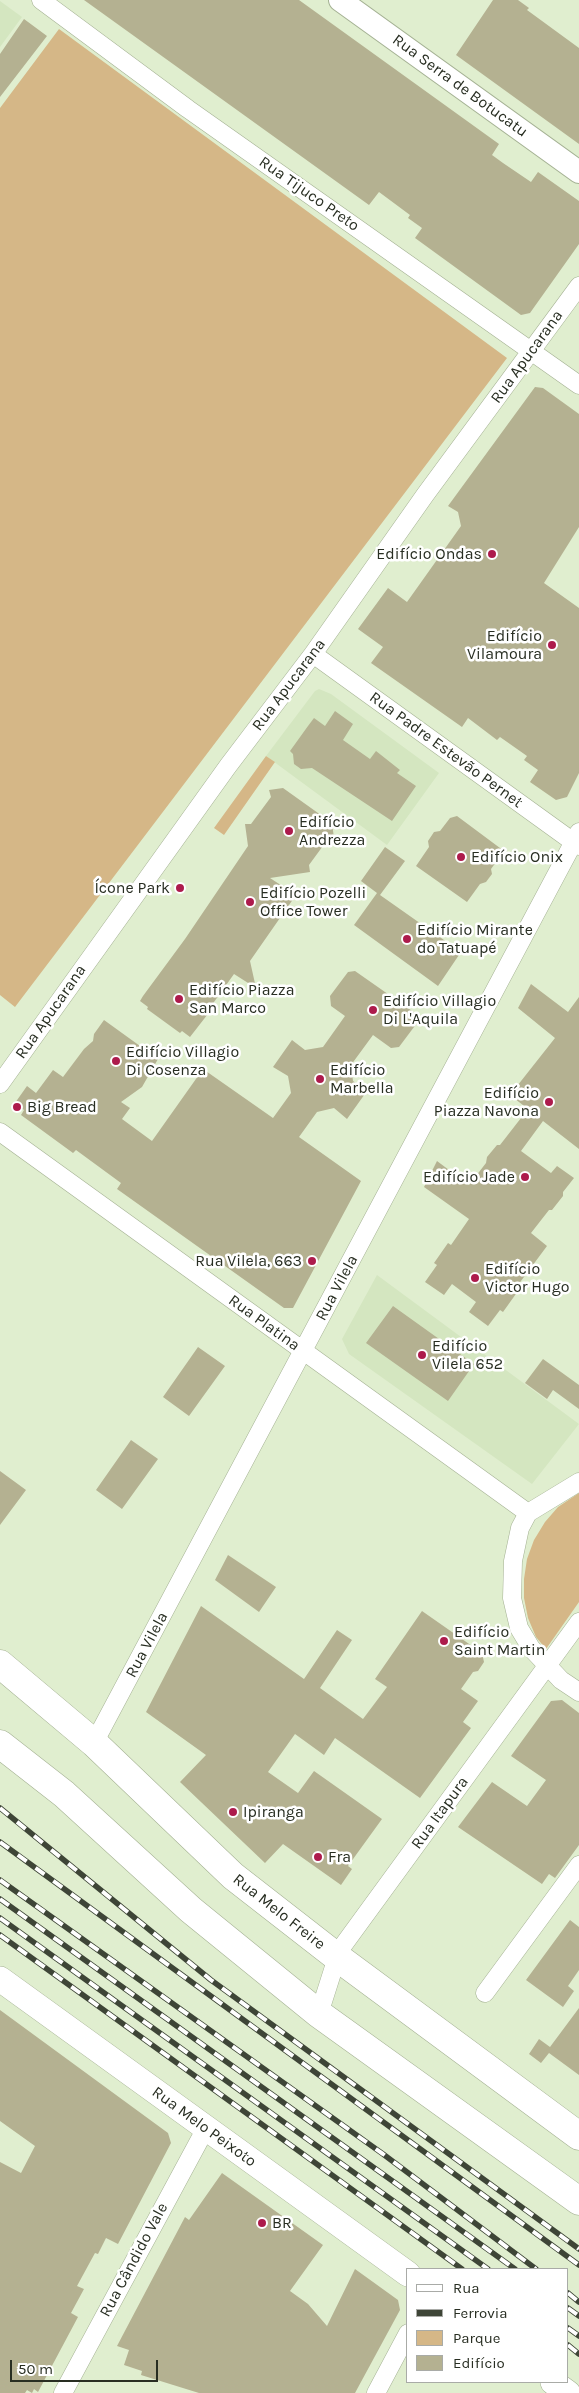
<!DOCTYPE html>
<html>
<head>
<meta charset="utf-8">
<style>
  body { margin:0 }
  #map { position:relative; width:579px; height:2393px; overflow:hidden; background:#e0eecf; font-family:Karla,sans-serif }
  canvas { display:block }
  .legend { position:absolute; left:406px; top:2268px; width:162px; height:115px; box-sizing:border-box; background:#fff; border:1px solid #a9aba7; margin:0; padding:6px 9px; list-style:none; font-size:15px; color:#282e22 }
  .legend li { display:flex; align-items:center; gap:10px; height:25px }
  .legend b { width:25px; border:1px solid #a9aba7 }
  .scale { position:absolute; left:10px; top:2360px; width:148px; height:22px; box-sizing:border-box; border:2px solid #282e22; border-top:0; padding-left:6px; font-size:15px; line-height:18px; white-space:nowrap; color:#282e22; -webkit-text-stroke:4px #fff; paint-order:stroke }
</style>
</head>
<body>
<div id="map">
<canvas width="579" height="2393"></canvas>
<ul class="legend">
<li><b style="height:6px;background:#fff"></b>Rua</li>
<li><b style="height:6px;background:#3e4537"></b>Ferrovia</li>
<li><b style="height:14px;background:#d5b787"></b>Parque</li>
<li><b style="height:14px;background:#b4b191"></b>Edifício</li>
</ul>
<div class="scale">50 m</div>
</div>
<script>
const c = document.querySelector('canvas').getContext('2d');
c.lineJoin = 'round';
function fill(path, color) { c.fillStyle = color; c.fill(path, 'evenodd'); }
const poly = rows => new Path2D(rows.map(r => 'M' + r).join(''));
function strokePath(path, color, width, dash) { c.strokeStyle = color; c.lineWidth = width; c.lineCap = dash ? 'butt' : 'round'; c.setLineDash(dash || []); c.stroke(path); }
function write(font, color, halo, rows, align = 'center') {
  c.font = font + ' Karla,sans-serif'; c.lineWidth = 5; c.setLineDash([]); c.textBaseline = 'middle'; c.strokeStyle = halo; c.fillStyle = color; for (const [text, x, y, turn = 0] of rows) {
    c.save(); c.translate(x, y); c.rotate((+turn || 0) * Math.PI / 180); c.textAlign = isNaN(turn) ? turn : align; if (halo) c.strokeText(text, 0, 0); c.fillText(text, 0, 0); c.restore();
  }
}
const built = poly([
  [0,1,22,17,0,47],
  [319,689,331,694,439,773,387,845,266,756,315,691],
  [377,1275,579,1424,532,1484,349,1354,342,1339]
]);
const green = poly([
  [59,29,507,358,15,1007,0,995,0,108],
  [266,756,275,762,224,835,214,828],
  [579,1493,579,1602,546,1649,536,1637,528,1618,524,1598,524,1579,527,1559,534,1540,545,1522,558,1507]
]);
const building = poly([
  [84,0,299,0,499,144,492,155,503,163,531,182,538,172,579,201,579,244,530,313,521,315,415,238,422,228,408,218,410,215,379,192,369,205],
  [493,0,518,0,529,8,527,10,579,48,579,144,456,55],
  [24,19,47,36,0,97,0,54],
  [535,387,543,388,579,414,579,527,544,583,579,608,579,773,567,797,556,800,530,782,538,770,524,760,527,756,500,737,497,740,468,718,462,727,371,663,383,647,358,629,388,588,407,602,461,526,458,512,448,506],
  [335,711,353,724,343,740,370,759,376,751,400,770,397,773,416,786,392,821,312,768,301,769,294,764,293,754,290,751,308,726,314,718,325,726],
  [283,788,332,823,334,838,328,839,309,865,310,872,270,878,296,895,250,961,256,988,234,974,209,1009,211,1010,190,1037,182,1031,180,1033,147,1009,148,1007,140,1001,143,996,185,939,248,846,245,824,251,824,271,797,269,790],
  [457,816,504,851,491,869,492,874,486,882,480,884,467,902,416,866,429,847,428,841,434,832,440,831,450,818],
  [385,847,405,861,380,895,461,952,438,986,354,925,377,893,361,881],
  [355,971,415,1013,417,1023,399,1047,391,1048,373,1035,351,1065,353,1081,367,1091,347,1119,334,1108,317,1112,299,1137,361,1181,293,1308,284,1308,117,1189,121,1183,76,1150,73,1153,21,1115,24,1110,15,1103,27,1086,36,1093,53,1070,63,1077,84,1049,93,1041,94,1034,104,1020,158,1059,142,1087,121,1102,130,1108,122,1119,152,1141,203,1069,273,1118,291,1093,288,1076,273,1067,292,1040,305,1050,323,1047,345,1016,331,1006,330,996,348,972],
  [531,984,568,1012,579,997,579,1149,543,1121,521,1151,551,1173,557,1166,574,1178,563,1192,563,1196,552,1210,549,1210,531,1233,547,1246,515,1289,518,1291,503,1312,500,1310,488,1326,469,1312,476,1302,452,1284,444,1295,425,1282,437,1265,434,1263,448,1243,451,1245,469,1219,424,1187,437,1161,469,1185,486,1163,487,1157,497,1145,500,1145,528,1109,510,1095,555,1038,518,1008],
  [393,1306,474,1364,448,1401,366,1343],
  [198,1347,225,1366,189,1416,163,1397],
  [543,1359,579,1385,579,1409,553,1390,547,1399,525,1383],
  [131,1440,158,1459,122,1509,96,1490],
  [0,1471,26,1490,0,1525],
  [228,1555,276,1587,259,1612,215,1580],
  [201,1606,304,1679,337,1630,352,1640,320,1688,363,1719,387,1687,375,1679,422,1611,482,1653,484,1662,478,1671,473,1672,461,1689,478,1701,463,1722,471,1728,420,1798,335,1738,324,1755,295,1734,268,1772,298,1793,314,1771,382,1819,348,1866,352,1869,341,1885,283,1844,265,1863,180,1782,206,1755,146,1712],
  [562,1700,579,1713,579,1845,555,1878,549,1874,542,1884,458,1827,492,1782,527,1806,546,1780,511,1756,551,1701],
  [570,1920,579,1927,579,1970,568,1986,574,1991,563,2007,526,1980],
  [579,2008,579,2075,549,2053,541,2063,529,2054,539,2039,550,2047],
  [0,2010,168,2133,171,2143,118,2244,106,2238,98,2254,95,2253,77,2286,84,2289,71,2313,78,2317,38,2392,34,2389,32,2393,27,2390,25,2393,0,2393,0,2162,21,2173,35,2146,0,2121],
  [222,2173,323,2245,290,2291,308,2304,327,2326,355,2269,398,2300,400,2310,355,2393,199,2393,141,2375,142,2371,124,2365,129,2350,117,2346,185,2217,189,2220]
]);
const minor = poly([
  [41,0,188,109,579,385],
  [313,654,579,846],
  [0,1084,228,766,313,654,425,495,579,286],
  [0,1132,528,1513],
  [579,1482,528,1513,520,1528,513,1561,512,1598,519,1628,531,1648,561,1680,579,1692],
  [94,1743,579,832],
  [485,1993,579,1865],
  [319,2014,339,1951,579,1622],
  [63,2393,206,2128],
  [376,2393,408,2333]
]);
const tertiary = poly([
  [340,0,579,172]
]);
const secondary = poly([
  [0,1979,408,2274],
  [553,2382,568,2393]
]);
const trunk = poly([
  [0,1664,94,1743,233,1876,337,1957,579,2136],
  [0,1744,64,1794,191,1910,319,2014,579,2201]
]);
const rail = poly([
  [0,1808,211,1980,579,2249],
  [0,1842,579,2265],
  [0,1880,383,2154,536,2269],
  [0,1899,515,2269],
  [0,1918,488,2269],
  [0,1935,462,2269],
  [568,2293,579,2302],
  [568,2308,579,2316],
  [568,2328,579,2336],
  [568,2345,579,2354]
]);
const markers = [
  [492,554,5,"#ad1b4c"],
  [552,645,5,"#ad1b4c"],
  [289,831,5,"#ad1b4c"],
  [461,857,5,"#ad1b4c"],
  [180,888,5,"#ad1b4c"],
  [250,902,5,"#ad1b4c"],
  [407,939,5,"#ad1b4c"],
  [179,999,5,"#ad1b4c"],
  [373,1010,5,"#ad1b4c"],
  [116,1061,5,"#ad1b4c"],
  [320,1079,5,"#ad1b4c"],
  [549,1102,5,"#ad1b4c"],
  [17,1107,5,"#ad1b4c"],
  [525,1177,5,"#ad1b4c"],
  [312,1261,5,"#ad1b4c"],
  [475,1278,5,"#ad1b4c"],
  [422,1355,5,"#ad1b4c"],
  [444,1641,5,"#ad1b4c"],
  [233,1812,5,"#ad1b4c"],
  [318,1857,5,"#ad1b4c"],
  [262,2223,5,"#ad1b4c"]
];
const streetNames = [
  ["Rua Serra de Botucatu",460,86,36],
  ["Rua Tijuco Preto",309,194,35],
  ["Rua Apucarana",527,357,-54],
  ["Rua Apucarana",289,685,-53],
  ["Rua Padre Estevão Pernet",446,750,36],
  ["Rua Apucarana",51,1012,-55],
  ["Rua Vilela",337,1288,-62],
  ["Rua Platina",264,1323,36],
  ["Rua Vilela",147,1645,-62],
  ["Rua Itapura",440,1813,-54],
  ["Rua Melo Freire",279,1912,38],
  ["Rua Melo Peixoto",204,2127,36],
  ["Rua Cândido Vale",134,2260,-62]
];
const poiNames = [
  ["Edifício Ondas",482,554,"right"],
  ["Edifício",542,636,"right"],
  ["Vilamoura",542,654,"right"],
  ["Edifício",299,822],
  ["Andrezza",299,840],
  ["Edifício Onix",471,857],
  ["Ícone Park",170,888,"right"],
  ["Edifício Pozelli",260,893],
  ["Office Tower",260,911],
  ["Edifício Mirante",417,930],
  ["do Tatuapé",417,948],
  ["Edifício Piazza",189,990],
  ["San Marco",189,1008],
  ["Edifício Villagio",383,1001],
  ["Di L'Aquila",383,1019],
  ["Edifício Villagio",126,1052],
  ["Di Cosenza",126,1070],
  ["Edifício",330,1070],
  ["Marbella",330,1088],
  ["Edifício",539,1093,"right"],
  ["Piazza Navona",539,1111,"right"],
  ["Big Bread",27,1107],
  ["Edifício Jade",515,1177,"right"],
  ["Rua Vilela, 663",302,1261,"right"],
  ["Edifício",485,1269],
  ["Victor Hugo",485,1287],
  ["Edifício",432,1346],
  ["Vilela 652",432,1364],
  ["Edifício",454,1632],
  ["Saint Martin",454,1650],
  ["Ipiranga",243,1812],
  ["Fra",328,1857],
  ["BR",272,2223]
];
fill(built, '#d4e6c0');
fill(green, '#d5b787');
fill(building, '#b4b191');
strokePath(minor, '#a4b193', 19);
strokePath(tertiary, '#a4b193', 24);
strokePath(secondary, '#a4b193', 26);
strokePath(trunk, '#a4b193', 29);
strokePath(minor, '#fff', 18);
strokePath(tertiary, '#fff', 22);
strokePath(secondary, '#fff', 25);
strokePath(trunk, '#fff', 28);
strokePath(rail, '#3e4537', 5.5);
strokePath(rail, '#fff', 4, [11]);
for (const [x, y, r, color] of markers) { const dot = new Path2D(); dot.arc(x, y, r, 0, 2 * Math.PI); c.fillStyle = color; c.fill(dot); strokePath(dot, '#fff', 2); }
write('16px', '#282e22', '#fff', streetNames);
write('16px', '#282e22', '#fff', poiNames, 'left');
</script>
</body>
</html>
